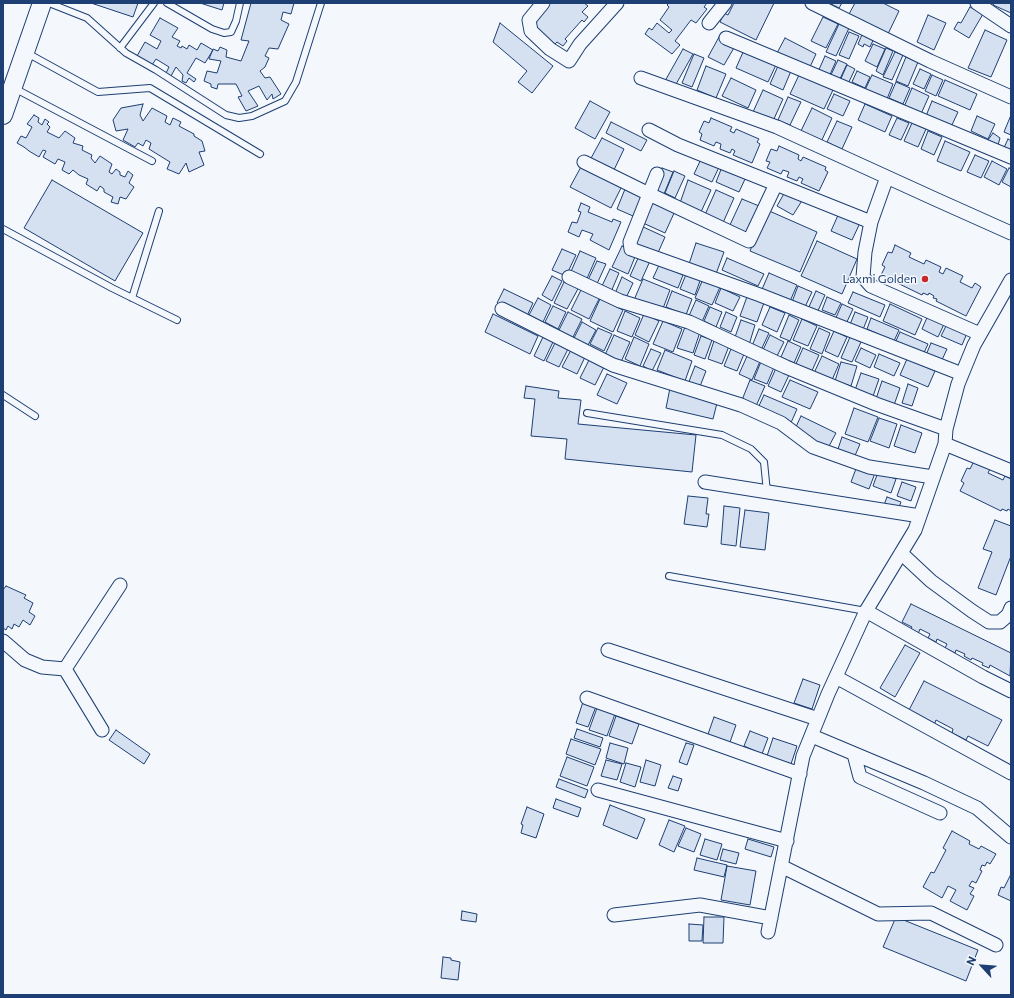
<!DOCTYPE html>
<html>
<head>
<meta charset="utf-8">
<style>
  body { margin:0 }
  #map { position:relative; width:1014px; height:998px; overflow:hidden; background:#f4f7fb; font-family:Commissioner,sans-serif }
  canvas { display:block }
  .frame { position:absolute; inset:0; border:4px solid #1d3f73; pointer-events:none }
  .north { position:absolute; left:962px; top:946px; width:40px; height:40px; -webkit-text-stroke:3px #f4f7fb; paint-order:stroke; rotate:296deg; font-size:11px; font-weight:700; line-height:16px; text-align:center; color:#1d3f73 }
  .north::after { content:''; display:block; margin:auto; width:14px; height:18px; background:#1d3f73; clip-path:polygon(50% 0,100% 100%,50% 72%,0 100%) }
</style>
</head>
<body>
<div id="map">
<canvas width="1014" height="998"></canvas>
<div class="frame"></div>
<div class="north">N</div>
</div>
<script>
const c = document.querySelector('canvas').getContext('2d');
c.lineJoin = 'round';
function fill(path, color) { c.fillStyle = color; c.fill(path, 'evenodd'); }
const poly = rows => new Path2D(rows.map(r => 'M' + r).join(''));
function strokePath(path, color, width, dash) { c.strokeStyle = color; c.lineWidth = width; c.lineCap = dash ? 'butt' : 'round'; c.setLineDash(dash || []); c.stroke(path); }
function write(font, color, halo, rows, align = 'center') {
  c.font = font + ' Commissioner,sans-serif'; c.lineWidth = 3; c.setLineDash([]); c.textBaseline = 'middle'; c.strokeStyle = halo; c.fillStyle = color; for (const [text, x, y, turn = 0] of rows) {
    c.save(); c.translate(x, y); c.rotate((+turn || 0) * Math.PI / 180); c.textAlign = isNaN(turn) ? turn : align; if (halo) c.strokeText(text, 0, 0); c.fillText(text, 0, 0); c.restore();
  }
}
const building = poly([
  [91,3,138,3,133,17,91,3],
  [200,3,224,3,222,10,200,3],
  [251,3,294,3,291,14,283,12,281,20,289,24,278,49,269,48,265,56,269,58,265,67,260,71,265,78,270,77,281,94,273,99,272,94,267,100,259,86,248,91,258,106,246,111,238,97,242,96,236,84,218,84,217,89,211,87,211,84,204,81,207,71,217,73,221,61,209,59,213,49,218,51,220,47,227,50,226,57,241,61,249,41,241,40,251,3],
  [550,3,584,3,588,6,582,12,588,17,584,22,582,20,565,39,567,41,563,46,557,42,552,47,532,29,537,22,533,19,540,15,550,3],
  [669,3,707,3,704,7,707,9,696,23,691,20,675,41,680,45,672,54,645,34,649,28,652,30,657,23,669,33,672,30,660,20,669,7,667,5,669,3],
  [734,3,774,3,756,40,720,22,724,13,728,15,734,3],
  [829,3,842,3,839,8,829,3],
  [855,3,883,3,899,11,887,36,848,16,855,3],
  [994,3,1011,3,1011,13,993,5,994,3],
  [970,7,983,14,969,38,954,29,958,22,961,23,970,7],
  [928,15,946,23,934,50,917,42,928,15],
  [823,17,838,24,826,48,811,41,823,17],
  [160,18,178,28,172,37,180,41,177,46,181,48,182,46,187,49,189,45,197,50,201,43,213,50,205,63,196,58,187,73,196,79,194,82,189,78,186,83,182,81,183,75,176,67,171,76,166,73,169,67,156,59,152,65,137,56,145,42,157,49,161,41,150,35,160,18],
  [500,23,553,66,532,93,518,82,527,71,493,42,500,23],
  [839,24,849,28,836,56,826,52,839,24],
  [864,30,875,36,870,47,864,44,863,47,858,44,864,30],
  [985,30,1007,40,991,77,968,68,985,30],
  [849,32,859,36,849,59,839,55,849,32],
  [719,37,735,46,724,65,708,57,719,37],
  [785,38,816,54,809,69,777,53,785,38],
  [873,44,885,49,877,67,865,61,873,44],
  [886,48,893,51,883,75,876,71,886,48],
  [683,49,693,54,675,86,665,81,683,49],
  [744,50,776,65,768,82,736,68,744,50],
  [895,52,903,55,892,80,883,77,895,52],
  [694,54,704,58,692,87,682,83,694,54],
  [825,56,836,61,828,79,817,74,825,56],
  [906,57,918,62,908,86,896,81,906,57],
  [838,60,847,64,838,83,829,79,838,60],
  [847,65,855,69,847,86,839,83,847,65],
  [706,66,726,74,716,98,697,90,706,66],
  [778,66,791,71,783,90,770,84,778,66],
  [920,69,931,74,924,89,913,84,920,69],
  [857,71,870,77,865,88,852,82,857,71],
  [799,75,833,90,824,109,790,94,799,75],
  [872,75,893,84,887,99,865,90,872,75],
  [932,75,943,80,936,96,925,91,932,75],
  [731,78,756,90,748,108,722,96,731,78],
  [945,80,977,94,970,110,938,96,945,80],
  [896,82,910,88,903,104,889,98,896,82],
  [912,88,929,96,921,114,904,107,912,88],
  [763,90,783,99,773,121,753,112,763,90],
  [834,94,850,101,843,116,827,109,834,94],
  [788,97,801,102,790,125,778,120,788,97],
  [590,101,610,112,595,139,575,128,590,101],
  [932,101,958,112,951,127,926,116,932,101],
  [143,104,140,115,143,121,152,108,167,116,165,122,170,125,173,118,181,122,179,126,194,134,194,136,202,141,205,151,199,152,204,165,189,172,186,163,179,174,167,169,170,162,149,149,151,143,146,140,143,146,138,143,135,147,123,140,128,129,116,131,113,120,121,108,143,104],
  [865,104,892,116,885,132,858,120,865,104],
  [812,108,832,118,821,142,800,133,812,108],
  [34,115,39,118,38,122,42,125,45,119,49,122,47,124,50,127,47,132,59,138,65,131,75,138,73,143,83,146,82,150,92,155,91,158,95,163,100,156,112,164,109,172,112,174,116,169,120,172,120,175,125,177,128,171,133,175,129,183,134,187,126,199,120,197,118,204,111,202,113,197,104,192,104,189,100,186,97,191,86,184,88,179,79,175,73,170,69,174,62,170,65,162,58,159,55,164,43,157,46,151,43,150,39,157,29,151,24,147,17,143,21,136,26,138,32,127,27,124,34,115],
  [1011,115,1011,135,1004,132,1011,115],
  [977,116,995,124,988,139,971,131,977,116],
  [711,118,732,127,730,131,734,133,736,129,759,139,757,142,760,144,752,163,733,155,735,151,732,149,730,153,720,149,721,144,716,142,714,146,700,140,702,134,699,132,704,121,709,123,711,118],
  [897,118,909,123,901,140,889,135,897,118],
  [837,121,852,127,842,149,827,142,837,121],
  [611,122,647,140,641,151,606,133,611,122],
  [912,123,926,129,918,147,904,141,912,123],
  [928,131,942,137,934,155,921,149,928,131],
  [993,133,1000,138,998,145,988,140,993,133],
  [602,138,624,149,613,172,590,160,602,138],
  [1008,139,1011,141,1011,155,1002,152,1008,139],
  [945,141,970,152,961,171,937,161,945,141],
  [779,146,799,155,798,159,801,161,803,157,826,167,825,170,828,172,819,191,801,183,803,179,799,177,797,181,787,177,789,172,783,170,781,174,767,168,770,162,766,161,771,149,777,151,779,146],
  [975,155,989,161,981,178,967,172,975,155],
  [702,157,720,165,712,182,694,174,702,157],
  [992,161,1007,169,999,185,984,177,992,161],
  [582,165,622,186,611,208,570,187,582,165],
  [722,167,746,177,739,192,716,182,722,167],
  [662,168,673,172,664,194,653,189,662,168],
  [1009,168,1011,169,1011,187,1002,182,1009,168],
  [674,171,685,176,675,198,665,193,674,171],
  [52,180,143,233,115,281,24,228,52,180],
  [688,180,711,190,701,212,680,203,688,180],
  [625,189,642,196,633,216,617,209,625,189],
  [716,190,734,198,722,225,704,217,716,190],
  [786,190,803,199,793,215,777,206,786,190],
  [742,199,759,206,746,234,729,227,742,199],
  [653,201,675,211,665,233,643,223,653,201],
  [581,203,590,207,588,212,612,222,613,219,621,222,609,250,590,240,593,234,582,230,579,237,568,232,572,222,577,223,581,212,578,211,581,203],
  [767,210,817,232,800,272,750,251,767,210],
  [839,213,860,223,852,240,831,231,839,213],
  [641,226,665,237,657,255,632,244,641,226],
  [817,241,857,259,842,294,801,276,817,241],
  [696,243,724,252,716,274,689,264,696,243],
  [895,245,911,253,909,257,924,264,926,260,941,267,939,272,943,274,946,268,963,276,960,282,972,288,975,283,981,287,966,316,936,301,937,299,933,298,934,296,929,293,928,295,923,293,922,295,881,275,885,267,882,265,888,252,892,253,895,245],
  [622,246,637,252,628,274,612,267,622,246],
  [562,249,576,255,566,276,552,270,562,249],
  [580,251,596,258,585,283,569,276,580,251],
  [639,256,650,261,641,281,630,276,639,256],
  [727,258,764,274,758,286,722,270,727,258],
  [597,261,606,264,596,286,587,282,597,261],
  [659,265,683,275,678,288,653,278,659,265],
  [610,269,619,273,611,292,601,288,610,269],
  [687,272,701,278,695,295,680,289,687,272],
  [769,273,797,285,788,306,760,294,769,273],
  [552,276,562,281,552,301,542,295,552,276],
  [622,277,633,283,625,300,614,296,622,277],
  [643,279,670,290,662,311,634,300,643,279],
  [703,279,720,287,712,305,695,298,703,279],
  [565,280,579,287,567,309,554,303,565,280],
  [798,286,812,292,805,307,792,302,798,286],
  [582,288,600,297,589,319,571,310,582,288],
  [721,288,740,297,733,311,715,303,721,288],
  [504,289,533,303,526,318,497,303,504,289],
  [672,291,692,299,686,315,666,307,672,291],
  [816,291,825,295,817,313,808,309,816,291],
  [853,292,885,305,880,317,848,303,853,292],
  [748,294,765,300,757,322,740,316,748,294],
  [827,297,841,303,835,315,822,310,827,297],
  [538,298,551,305,543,322,529,315,538,298],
  [600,299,623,310,613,332,590,321,600,299],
  [696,300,709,306,701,324,688,318,696,300],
  [842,304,853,309,845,326,834,322,842,304],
  [890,304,922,319,915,335,883,321,890,304],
  [553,306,566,312,558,329,545,322,553,306],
  [710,307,722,312,716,327,704,321,710,307],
  [770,307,785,313,777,332,762,325,770,307],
  [625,311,640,318,632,337,617,331,625,311],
  [568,312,582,319,572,339,558,332,568,312],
  [726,312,737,317,731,332,720,327,726,312],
  [855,312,868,317,862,332,849,327,855,312],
  [929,313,946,320,938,337,922,329,929,313],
  [493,314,538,336,530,354,485,332,493,314],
  [644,314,659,321,649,342,635,335,644,314],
  [789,315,799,320,790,341,780,337,789,315],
  [871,318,899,330,894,341,867,329,871,318],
  [802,319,817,326,808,346,793,340,802,319],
  [741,320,755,325,749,345,734,340,741,320],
  [663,321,682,329,673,352,653,344,663,321],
  [582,322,596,330,587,347,573,340,582,322],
  [948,322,968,331,962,345,941,336,948,322],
  [685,327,700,332,693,353,677,348,685,327],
  [598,328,612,334,604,351,590,344,598,328],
  [819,328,830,333,822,354,810,349,819,328],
  [759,329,769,333,761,350,752,346,759,329],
  [834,331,847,337,838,357,825,351,834,331],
  [900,332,928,344,923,355,895,343,900,332],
  [614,335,630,342,621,362,605,355,614,335],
  [770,335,784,342,777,356,763,350,770,335],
  [701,336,712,340,705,359,694,355,701,336],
  [543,337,553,342,544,361,534,356,543,337],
  [634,337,649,344,640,366,625,359,634,337],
  [850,337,861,342,852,362,841,358,850,337],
  [714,341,729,346,722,364,708,359,714,341],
  [788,341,801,347,794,363,781,357,788,341],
  [555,343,568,349,559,367,546,361,555,343],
  [931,343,947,349,941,362,926,355,931,343],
  [803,348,819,355,811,373,795,366,803,348],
  [861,348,876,355,870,368,855,361,861,348],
  [651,349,661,353,652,371,643,366,651,349],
  [731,349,744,354,737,371,724,366,731,349],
  [571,350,585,357,577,374,562,367,571,350],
  [665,350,692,361,685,381,657,370,665,350],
  [748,354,761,359,752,380,739,374,748,354],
  [879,354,900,363,894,376,874,367,879,354],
  [822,356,839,364,832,380,814,373,822,356],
  [590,358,605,365,595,385,580,378,590,358],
  [762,359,775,365,767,384,754,379,762,359],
  [907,359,935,371,928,387,900,375,907,359],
  [841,362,857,366,851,386,835,381,841,362],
  [695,366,706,371,699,389,688,384,695,366],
  [777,366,790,373,781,392,768,386,777,366],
  [861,373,879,379,872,399,854,393,861,373],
  [607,374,627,383,617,404,597,395,607,374],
  [750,380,765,386,756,406,742,400,750,380],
  [790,380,818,392,810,409,782,397,790,380],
  [882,381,900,388,893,408,875,402,882,381],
  [908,384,918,388,912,406,902,403,908,384],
  [526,386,559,391,558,398,581,400,578,424,696,435,692,472,565,459,567,439,531,436,535,399,524,398,526,386],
  [670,388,718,399,713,419,666,408,670,388],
  [764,395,797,409,790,425,757,410,764,395],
  [854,408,878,417,868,442,845,434,854,408],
  [801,416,836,433,828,448,794,431,801,416],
  [879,418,897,424,889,448,870,441,879,418],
  [901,425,922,433,915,453,894,446,901,425],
  [842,437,860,444,854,458,837,452,842,437],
  [974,461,990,469,988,473,1003,480,1005,476,1011,479,1011,511,1008,509,1007,511,1002,509,1001,511,960,491,964,483,961,481,967,468,970,469,974,461],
  [857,466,875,473,869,489,851,482,857,466],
  [878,472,896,479,891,493,873,486,878,472],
  [902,482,916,487,911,501,897,496,902,482],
  [688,496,708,498,706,514,709,514,707,527,684,524,688,496],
  [887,497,901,502,898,510,884,505,887,497],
  [724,506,740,508,736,546,721,544,724,506],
  [745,510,769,513,765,550,740,547,745,510],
  [995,520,1011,526,1011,556,996,595,978,588,992,552,983,549,995,520],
  [6,586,26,595,24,598,33,603,29,612,35,616,30,625,23,620,19,627,14,624,12,629,8,626,6,630,3,628,3,590,6,586],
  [911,604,1011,653,1010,676,990,665,989,668,982,665,983,663,972,658,971,660,964,656,965,654,956,650,955,653,945,648,947,644,937,639,936,642,928,638,930,634,920,629,918,634,910,630,912,627,902,622,911,604],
  [905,645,920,653,895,697,880,688,905,645],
  [803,679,820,685,812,709,794,703,803,679],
  [924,681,1002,720,988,746,968,736,966,740,952,733,953,729,936,720,934,725,908,712,924,681],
  [584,699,597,704,588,727,576,723,584,699],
  [597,708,615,714,607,736,589,730,597,708],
  [616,716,639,724,632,744,609,736,616,716],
  [714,717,736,725,729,745,707,737,714,717],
  [577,729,603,738,600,747,574,738,577,729],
  [116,730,150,754,144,764,109,740,116,730],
  [750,731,768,738,762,754,744,746,750,731],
  [773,738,797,746,791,764,767,756,773,738],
  [571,739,601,749,595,765,566,754,571,739],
  [610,743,628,748,624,764,606,758,610,743],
  [686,743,694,745,687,765,679,762,686,743],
  [567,757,594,767,587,786,560,776,567,757],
  [606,760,622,764,617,780,601,776,606,760],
  [646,760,661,765,655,786,640,782,646,760],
  [626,763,641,767,635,787,620,782,626,763],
  [673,776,682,779,678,791,668,788,673,776],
  [559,779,588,790,585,798,556,787,559,779],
  [556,799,581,808,578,817,553,808,556,799],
  [610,805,645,819,637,839,603,825,610,805],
  [527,807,544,814,536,838,521,833,523,825,521,824,527,807],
  [669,820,685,826,674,852,659,845,669,820],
  [686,828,701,834,694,852,678,846,686,828],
  [952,831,970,841,969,844,979,849,981,846,996,854,990,864,987,862,985,866,982,865,980,870,982,871,976,883,972,881,969,886,974,888,970,894,974,896,967,910,950,901,956,890,948,886,942,898,923,887,931,872,934,873,946,850,943,848,952,831],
  [705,839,722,844,717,860,700,855,705,839],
  [748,839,774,847,771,857,745,849,748,839],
  [723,849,739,853,736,864,720,860,723,849],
  [697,858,727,865,724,877,694,870,697,858],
  [727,866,756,871,750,905,721,900,727,866],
  [1011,874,1011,901,998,895,1001,887,1004,888,1011,874],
  [462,911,477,914,476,922,461,920,462,911],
  [704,917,724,917,723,943,703,943,704,917],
  [896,917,978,950,966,981,883,947,896,917],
  [689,924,703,925,702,941,689,941,689,924],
  [443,957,451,958,451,960,460,962,458,980,441,978,443,957]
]);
const lane = poly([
  [49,3,87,18,126,53,156,70,226,115,239,118,252,116,285,101,296,82,321,3],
  [167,3,212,29,224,33,231,32,236,21,240,3],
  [120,48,154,3],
  [27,53,98,92,150,88,260,154],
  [14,88,152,161],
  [3,229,112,288,177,320],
  [132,298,159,211],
  [3,395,35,416],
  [587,413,722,435,751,449,764,462,767,492],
  [669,576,866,611]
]);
const street = poly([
  [543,3,529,20,531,31,550,49,569,61,580,44,617,3],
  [812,3,930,61,1011,97],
  [977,3,1011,26],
  [709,23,725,3],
  [726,38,1011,157],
  [641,78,777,127,935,199,1011,233],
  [649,130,678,145,871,222,887,177],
  [584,162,649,194,749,241,776,184],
  [657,174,630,242,631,249,760,295,962,374],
  [871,222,865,252,863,277,871,286,980,334],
  [569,277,620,301,689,322,786,367,876,404,946,429],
  [502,309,613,365,741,405,781,423,813,447,869,467,933,477],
  [945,444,1011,471],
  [705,482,920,516],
  [901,553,931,581,972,611,989,622,1000,622,1008,615,1011,608],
  [866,611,983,677,1011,691],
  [3,641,25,660,42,667,65,669],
  [608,650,818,719],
  [65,669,120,585],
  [65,669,102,730],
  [836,677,1011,773],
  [587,698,800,774],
  [812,736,924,783,977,808,1011,837],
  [854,754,860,777,940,813],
  [598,790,787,841],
  [781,866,878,914,931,913,996,945],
  [614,915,700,905,771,918],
  [768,932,803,756,828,694,866,611,915,530,945,444,946,429,958,384,974,345,1011,280]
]);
const secondary = poly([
  [3,115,42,3]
]);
const markers = [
  [925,279,4,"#c62828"]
];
const poiNames = [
  ["Laxmi Golden",917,279]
];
fill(building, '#d5e0f0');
strokePath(building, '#1d3f73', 1);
strokePath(lane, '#1d3f73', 8);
strokePath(street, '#1d3f73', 15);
strokePath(secondary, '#1d3f73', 20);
strokePath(lane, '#f4f7fb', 6);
strokePath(street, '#f4f7fb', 13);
strokePath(secondary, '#f4f7fb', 18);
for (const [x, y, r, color] of markers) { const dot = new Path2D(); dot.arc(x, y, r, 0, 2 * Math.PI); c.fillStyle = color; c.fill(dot); strokePath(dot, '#f4f7fb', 1.5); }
write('12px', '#1d3f73', '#f4f7fb', poiNames, 'right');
</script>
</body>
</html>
